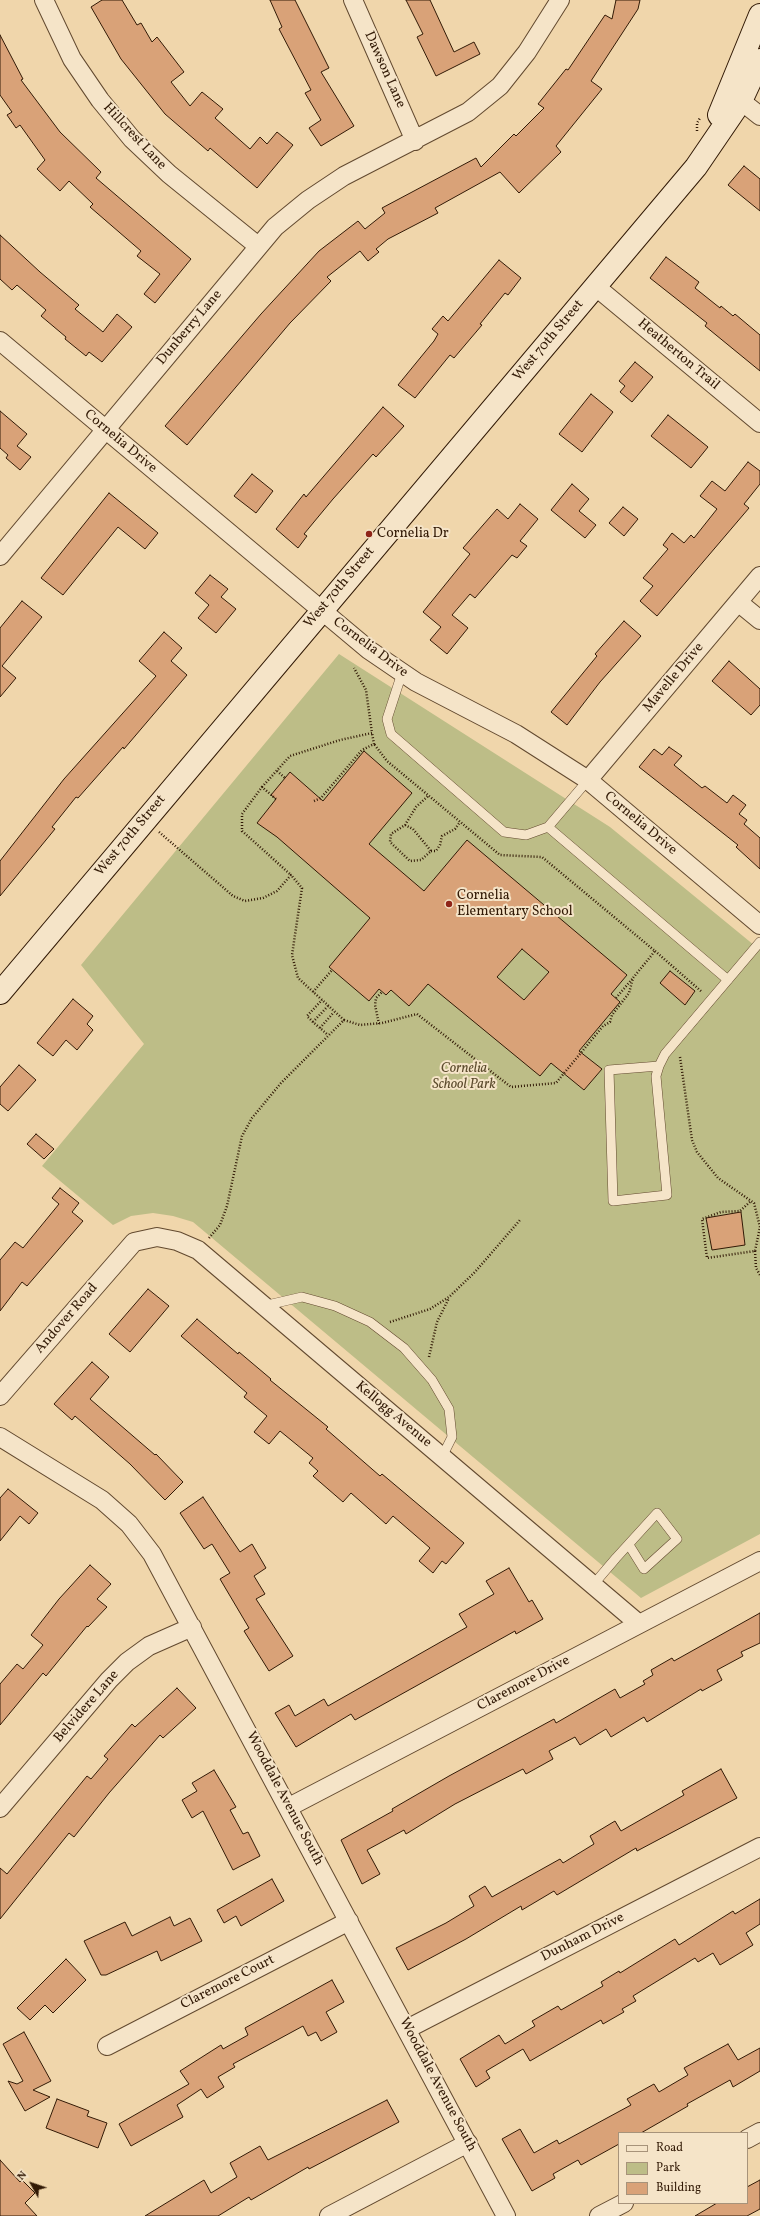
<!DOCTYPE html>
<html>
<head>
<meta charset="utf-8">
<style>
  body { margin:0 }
  #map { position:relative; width:760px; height:2216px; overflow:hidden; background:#f0d6ab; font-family:Vollkorn,serif }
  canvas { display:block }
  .legend { position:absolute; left:618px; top:2132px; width:130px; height:72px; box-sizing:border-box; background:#f5e4c8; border:1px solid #a7937a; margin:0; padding:5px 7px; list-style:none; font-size:12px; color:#321a06 }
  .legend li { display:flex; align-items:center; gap:8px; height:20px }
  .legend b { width:20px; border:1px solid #a7937a }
  .north { position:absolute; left:12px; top:2164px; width:40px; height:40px; -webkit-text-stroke:3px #f5e4c8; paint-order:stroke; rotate:310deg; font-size:11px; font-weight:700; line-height:16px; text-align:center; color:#321a06 }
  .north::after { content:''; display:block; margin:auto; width:14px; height:18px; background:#321a06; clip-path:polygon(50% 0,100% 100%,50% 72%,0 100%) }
</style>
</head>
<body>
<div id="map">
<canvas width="760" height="2216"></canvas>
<ul class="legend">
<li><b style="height:5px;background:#f5e4c8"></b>Road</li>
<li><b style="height:11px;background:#bdbd87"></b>Park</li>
<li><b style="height:11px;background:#d9a278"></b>Building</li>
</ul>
<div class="north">N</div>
</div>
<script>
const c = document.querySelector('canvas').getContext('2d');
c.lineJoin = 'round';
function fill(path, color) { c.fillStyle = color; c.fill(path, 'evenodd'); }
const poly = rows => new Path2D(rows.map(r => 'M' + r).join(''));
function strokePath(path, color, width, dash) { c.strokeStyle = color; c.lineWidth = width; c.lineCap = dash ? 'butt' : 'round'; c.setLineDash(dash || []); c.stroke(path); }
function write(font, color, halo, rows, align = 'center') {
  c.font = font + ' Vollkorn,serif'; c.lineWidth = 4; c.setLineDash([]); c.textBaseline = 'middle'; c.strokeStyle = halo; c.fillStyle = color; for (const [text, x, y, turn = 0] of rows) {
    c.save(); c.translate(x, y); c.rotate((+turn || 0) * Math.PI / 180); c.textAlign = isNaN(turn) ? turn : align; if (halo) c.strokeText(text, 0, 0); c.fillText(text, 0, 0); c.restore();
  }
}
const green = poly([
  [339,654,610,827,760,950,760,1534,641,1598,193,1222,173,1216,153,1213,131,1216,113,1225,42,1166,144,1044,81,965]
]);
const building = poly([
  [102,0,122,0,137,25,141,23,152,42,157,37,184,72,171,82,190,106,202,92,223,109,215,118,250,149,260,137,267,144,277,132,293,145,257,188,210,148,208,151,165,114,121,59,91,7,102,0],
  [270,0,295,0,329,68,321,72,354,126,321,146,309,128,321,120,305,93,311,90,279,29,282,27,270,0],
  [406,0,430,0,454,52,474,42,480,54,436,76,417,37,423,34,406,0],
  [616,0,640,0,638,9,591,81,602,89,556,146,561,152,519,193,500,172,435,208,438,213,388,239,376,249,379,252,368,261,360,251,327,277,331,281,290,323,187,445,165,426,261,314,319,251,358,221,365,229,385,213,382,208,476,158,481,167,514,134,516,136,544,108,538,104,566,69,568,70,605,15,612,19,616,0],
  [0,35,23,79,21,80,60,132,101,172,96,178,191,259,155,303,144,294,160,274,137,256,141,251,90,207,93,204,69,181,60,191,37,169,45,160,20,125,16,128,7,115,12,112,0,95,0,35],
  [744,166,760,179,760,211,728,185,744,166],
  [0,235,40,272,79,305,75,309,103,332,117,314,132,327,102,362,89,352,86,356,65,339,66,337,41,316,46,310,17,285,12,290,0,279,0,235],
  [666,257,699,282,695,288,720,308,721,306,733,316,735,314,760,335,760,371,705,326,707,323,650,278,666,257],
  [499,260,521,278,508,295,505,293,480,324,482,325,454,358,450,355,415,398,398,385,434,341,438,334,432,329,443,316,448,321,499,260],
  [635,362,653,377,632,402,620,392,625,386,619,381,635,362],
  [591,394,613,412,582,452,559,434,591,394],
  [383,407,404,426,376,457,373,454,333,499,304,534,307,536,298,548,276,529,304,494,306,497,383,407],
  [0,411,27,434,17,446,31,457,20,470,6,458,8,455,0,448,0,411],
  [668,415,708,447,691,468,651,436,668,415],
  [748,462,760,471,760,484,744,504,749,508,657,616,640,601,653,586,643,578,668,549,663,545,672,533,684,543,691,535,694,538,717,509,700,496,712,481,725,491,748,462],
  [252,474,273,491,256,513,234,496,252,474],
  [572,484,589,499,579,511,596,525,585,538,551,510,572,484],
  [109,493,158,533,145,549,118,527,63,595,41,578,109,493],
  [520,504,538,519,520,541,527,546,517,558,512,555,475,598,470,594,452,615,468,628,447,654,430,640,441,627,423,612,470,554,463,548,497,509,508,519,520,504],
  [623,507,638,519,624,536,609,523,623,507],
  [210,575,228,589,221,597,236,609,216,633,198,618,209,605,195,593,210,575],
  [22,601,42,617,2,666,16,678,0,697,0,628,22,601],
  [624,621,641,636,600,682,567,725,551,712,597,656,595,654,624,621],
  [164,632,182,648,171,661,187,675,124,749,123,747,78,798,76,797,52,827,55,829,0,896,0,861,64,779,156,676,139,661,164,632],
  [729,661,760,689,760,705,751,715,712,681,729,661],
  [669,747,682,756,674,765,702,788,705,786,727,803,733,795,746,805,739,814,747,820,744,824,760,838,760,869,736,847,738,845,639,767,654,749,662,755,669,747],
  [364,751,412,793,369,844,424,891,467,840,627,975,611,994,620,1002,579,1051,602,1069,584,1090,551,1063,540,1076,428,984,409,1006,391,990,386,995,379,989,369,1001,329,967,370,918,277,837,257,823,276,799,271,795,290,772,323,801,364,751],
  [522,949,549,972,524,1000,497,977,522,949],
  [670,971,695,991,685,1005,660,983,670,971],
  [73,999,93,1016,87,1024,93,1030,77,1050,66,1040,53,1056,37,1043,73,999],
  [19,1065,36,1080,8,1111,0,1104,0,1087,19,1065],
  [36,1134,54,1149,44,1159,27,1144,36,1134],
  [60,1188,79,1203,72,1212,83,1221,27,1286,22,1282,0,1311,0,1260,15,1242,23,1248,59,1204,52,1198,60,1188],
  [741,1212,745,1245,712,1250,706,1218,741,1212],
  [148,1289,169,1306,130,1352,109,1334,148,1289],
  [197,1319,238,1354,239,1352,271,1379,270,1380,328,1427,326,1429,380,1476,382,1474,464,1543,446,1564,442,1561,433,1573,419,1561,430,1548,393,1516,386,1524,351,1493,343,1502,313,1476,318,1471,309,1463,313,1458,280,1431,269,1444,254,1432,267,1416,244,1397,247,1393,181,1336,197,1319],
  [92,1362,109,1377,90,1399,155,1455,156,1454,183,1482,165,1500,130,1464,75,1416,72,1420,54,1404,92,1362],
  [8,1489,38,1513,29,1524,20,1516,0,1541,0,1498,8,1489],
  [203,1497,240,1552,252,1544,266,1568,254,1576,265,1594,256,1599,293,1656,269,1671,244,1631,249,1628,220,1579,230,1573,212,1544,204,1549,180,1513,203,1497],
  [90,1565,111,1584,97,1599,107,1607,88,1627,87,1626,46,1676,43,1673,0,1725,0,1684,17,1664,23,1669,43,1645,31,1635,59,1599,90,1565],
  [509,1568,529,1602,532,1600,543,1619,516,1634,515,1631,355,1720,351,1714,296,1747,275,1713,289,1705,295,1716,324,1699,328,1706,467,1627,459,1614,494,1594,486,1581,509,1568],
  [760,1613,760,1643,741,1652,743,1656,717,1670,722,1680,702,1691,701,1689,647,1722,644,1717,611,1737,606,1729,580,1745,575,1737,549,1751,553,1759,526,1774,523,1769,455,1804,406,1834,404,1830,367,1850,380,1874,362,1884,341,1840,393,1811,392,1809,449,1776,554,1719,556,1723,615,1689,620,1698,645,1684,643,1681,653,1675,651,1670,672,1658,674,1661,760,1613],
  [177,1688,196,1708,163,1738,160,1735,109,1793,74,1837,69,1833,0,1919,0,1868,7,1874,87,1776,91,1779,108,1759,104,1756,132,1724,135,1727,177,1688],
  [721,1769,737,1798,637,1851,636,1848,557,1895,554,1891,522,1910,521,1906,466,1939,408,1970,396,1948,446,1923,474,1906,469,1896,485,1886,492,1897,560,1859,563,1863,594,1844,590,1836,615,1821,621,1831,684,1795,682,1791,721,1769],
  [214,1770,236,1807,230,1810,243,1834,248,1832,260,1856,233,1870,203,1811,192,1818,182,1800,197,1791,192,1783,214,1770],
  [272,1879,284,1901,241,1926,236,1916,224,1923,217,1910,272,1879],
  [760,1899,760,1924,746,1933,753,1945,720,1965,713,1953,698,1962,695,1958,633,1996,636,2001,622,2009,624,2012,603,2024,601,2020,530,2061,523,2049,486,2071,490,2078,476,2087,460,2059,499,2035,505,2044,535,2026,532,2021,558,2006,561,2010,603,1986,601,1982,619,1971,620,1973,675,1939,679,1945,733,1911,735,1914,760,1899],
  [170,1917,174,1926,190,1918,202,1941,161,1961,157,1951,106,1975,101,1975,84,1941,125,1922,132,1936,170,1917],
  [66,1959,86,1980,53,2013,45,2005,30,2020,17,2008,66,1959],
  [332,1980,344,2002,326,2012,337,2032,321,2041,316,2032,308,2036,303,2026,233,2064,235,2067,218,2077,224,2087,207,2098,201,2089,177,2105,183,2117,131,2146,119,2124,189,2084,180,2071,221,2045,223,2049,248,2035,245,2028,332,1980],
  [24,2032,51,2081,33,2090,50,2097,25,2111,8,2081,17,2084,23,2081,3,2044,24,2032],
  [728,2044,738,2060,760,2048,760,2071,733,2087,730,2080,687,2104,688,2106,641,2133,619,2133,619,2144,581,2165,578,2160,553,2174,555,2178,532,2191,502,2139,520,2129,534,2153,557,2140,559,2144,631,2105,627,2099,654,2084,659,2092,688,2075,684,2068,728,2044],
  [57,2099,89,2111,87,2116,107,2123,98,2148,46,2128,57,2099],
  [387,2100,399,2122,309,2169,308,2167,251,2200,249,2197,218,2216,145,2216,204,2180,211,2193,237,2177,230,2163,260,2146,268,2160,387,2100],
  [0,2160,20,2182,22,2180,35,2193,25,2203,37,2216,0,2216,0,2160],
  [760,2180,760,2209,747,2216,695,2216,717,2203,747,2203,747,2187,760,2180]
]);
const path = poly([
  [697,131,697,123,700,118],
  [277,771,285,778],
  [262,787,290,756,340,740,372,733,366,690,354,668],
  [276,799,262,787,242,814,242,831,291,875],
  [314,801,321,798,362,750,374,744,372,733],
  [405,825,413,829,431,851,421,860,410,861,390,842,391,834,405,825,416,807,429,795],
  [159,832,233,896,245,901,263,898,277,891,291,875,302,888,292,955,298,978,344,1020],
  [431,851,436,851,440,845,442,836,455,829,460,822],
  [655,951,702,992],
  [313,992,332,970],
  [616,998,633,978],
  [328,1006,313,1022,328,1035],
  [313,1022,307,1016,322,1000],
  [379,1024,375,1005,376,998,382,992],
  [320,1028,334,1012],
  [680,1057,692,1140,697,1152,718,1178,754,1203,760,1227,755,1251,707,1258,702,1219,721,1212,740,1211,751,1201],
  [209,1238,220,1225,227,1206,242,1136,252,1118,281,1083,344,1020,360,1025,382,1023,417,1014,511,1087,556,1083,603,1026,610,1022,612,1015,629,993,633,978,655,951,542,857,500,855,387,761,374,744],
  [755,1251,756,1268,760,1275],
  [390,1322,430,1309,449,1297,475,1272,520,1220],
  [429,1357,437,1322,449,1298]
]);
const lane = poly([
  [402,673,387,719,391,734,504,832,526,835,548,827],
  [588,780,548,827,728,980],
  [659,1066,609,1070,613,1201,667,1195,656,1076,659,1066,665,1054,760,942],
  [263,1306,302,1297,335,1306,370,1322,404,1348,432,1380,449,1409,452,1437,442,1457],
  [593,1585,616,1558,657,1513,677,1539,644,1569,629,1545]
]);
const street = poly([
  [44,0,72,59,100,100,132,139,169,174,258,246],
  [353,0,415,141],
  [731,93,760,116],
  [595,286,760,423],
  [0,341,369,650,416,682,516,734,588,780,760,925],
  [0,556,275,227,308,200,344,176,468,112,500,86,527,52,560,0],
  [738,602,760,620],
  [588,780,760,576],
  [0,1396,134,1242,157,1237,177,1241,198,1250,639,1624],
  [0,1437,102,1500,129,1524,152,1554,506,2216],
  [289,1807,760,1561],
  [0,1808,109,1680,127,1662,149,1646,192,1627],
  [407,2029,760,1847],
  [107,2046,349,1921],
  [747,2139,760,2132],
  [329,2216,468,2143],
  [599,2216,624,2203]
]);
const secondary = poly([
  [719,115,760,15],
  [0,993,696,167,741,101,760,60]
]);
const markers = [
  [369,534,4,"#8f2418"],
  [449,904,4,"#8f2418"]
];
const streetNames = [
  ["Dawson Lane",384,70,66],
  ["Hillcrest Lane",134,137,47],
  ["Dunberry Lane",190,328,-50],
  ["West 70th Street",549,341,-50],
  ["Heatherton Trail",678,355,40],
  ["Cornelia Drive",120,442,40],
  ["West 70th Street",340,588,-50],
  ["Cornelia Drive",370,648,37],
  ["Mavelle Drive",674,678,-50],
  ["Cornelia Drive",640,824,40],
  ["West 70th Street",131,836,-50],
  ["Andover Road",67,1319,-49],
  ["Kellogg Avenue",393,1415,40],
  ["Claremore Drive",524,1684,-28],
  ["Belvidere Lane",87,1707,-49],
  ["Wooddale Avenue South",284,1799,62],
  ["Dunham Drive",583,1938,-27],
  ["Claremore Court",228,1983,-27],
  ["Wooddale Avenue South",437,2085,62]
];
const poiNames = [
  ["Cornelia Dr",377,534],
  ["Cornelia",457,896],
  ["Elementary School",457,912]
];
const parkNames = [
  ["Cornelia",464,1069],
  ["School Park",464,1085]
];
fill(green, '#bdbd87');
fill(building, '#d9a278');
strokePath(building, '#321a06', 1);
strokePath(lane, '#62492f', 10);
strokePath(street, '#62492f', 20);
strokePath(secondary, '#321a06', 24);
strokePath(path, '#321a06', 2.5, [1, 2]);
strokePath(lane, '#f5e4c8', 9);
strokePath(street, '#f5e4c8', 18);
strokePath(secondary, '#f5e4c8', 22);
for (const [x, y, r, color] of markers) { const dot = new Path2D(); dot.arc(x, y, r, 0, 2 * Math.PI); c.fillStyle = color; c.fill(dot); strokePath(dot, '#f5e4c8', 1.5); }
write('14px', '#321a06', '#f5e4c8', streetNames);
write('14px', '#321a06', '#f5e4c8', poiNames, 'left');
write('italic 14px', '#5c4b2d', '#f5e4c8', parkNames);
</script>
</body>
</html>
